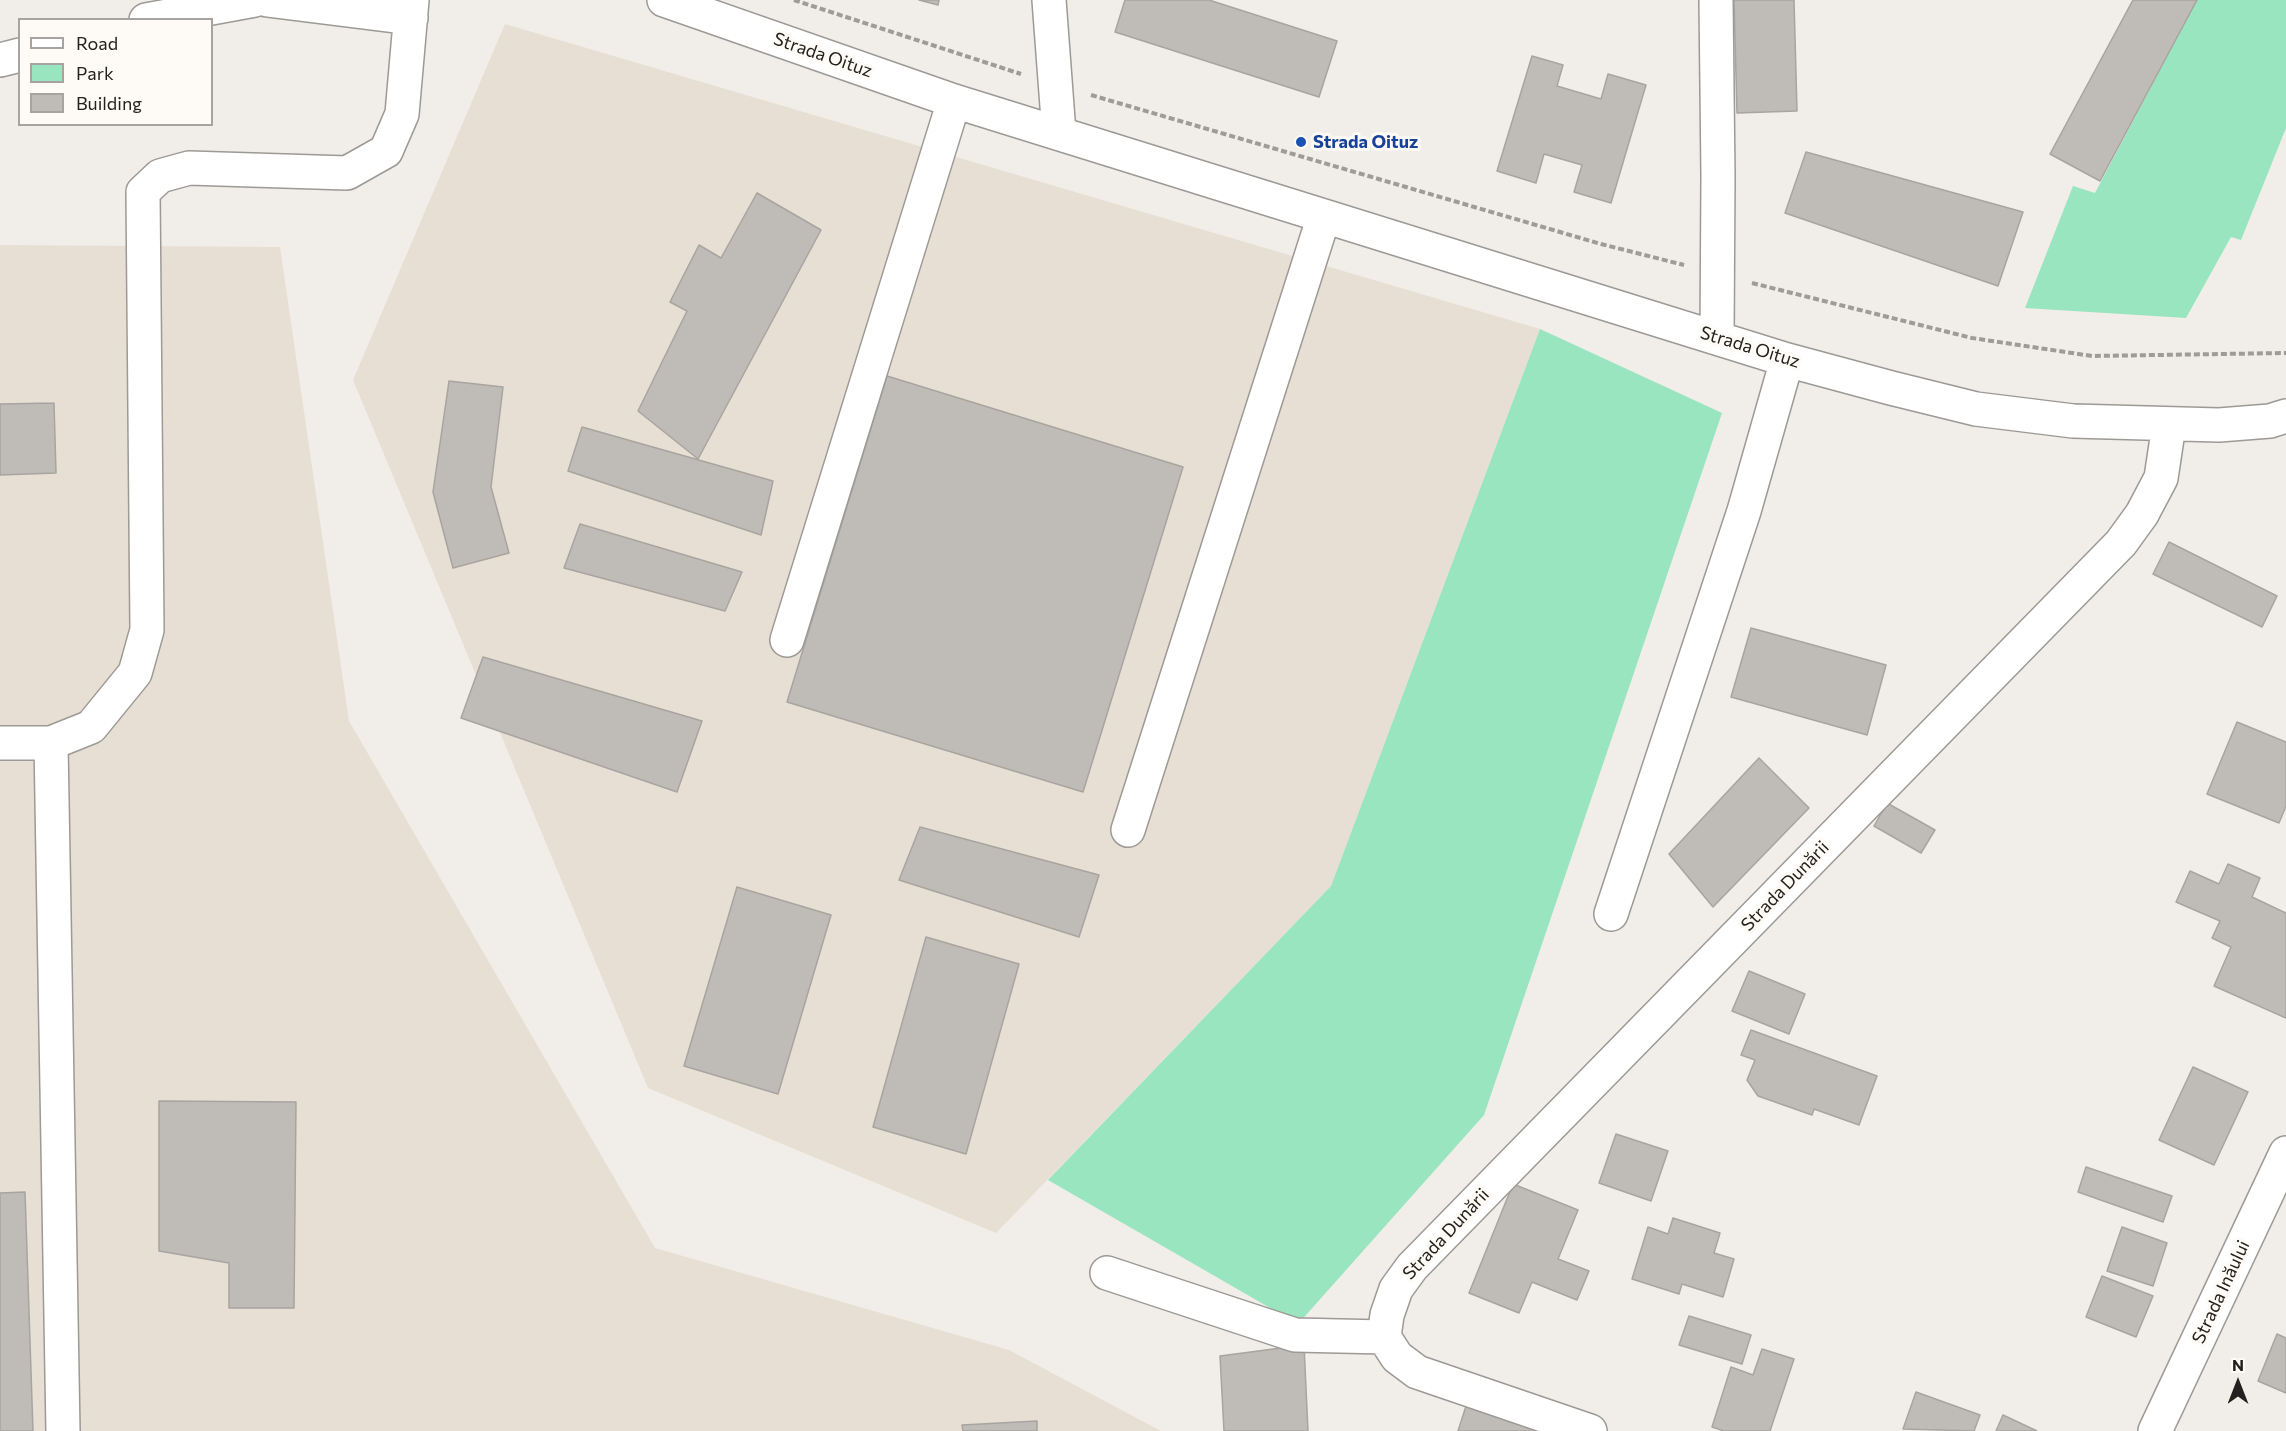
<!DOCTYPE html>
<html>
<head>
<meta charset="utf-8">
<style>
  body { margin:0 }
  #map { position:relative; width:2286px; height:1431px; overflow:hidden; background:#f1ede8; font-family:Commissioner,sans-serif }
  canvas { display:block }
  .legend { position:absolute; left:18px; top:18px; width:195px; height:108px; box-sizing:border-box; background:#fefaf6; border:2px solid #a6a3a0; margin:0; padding:8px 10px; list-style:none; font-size:18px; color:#22211f }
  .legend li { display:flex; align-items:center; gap:12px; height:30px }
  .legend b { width:30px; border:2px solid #a6a3a0 }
  .north { position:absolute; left:2208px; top:1353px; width:60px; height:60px; -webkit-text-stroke:4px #fefaf6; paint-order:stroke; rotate:0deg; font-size:16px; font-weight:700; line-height:24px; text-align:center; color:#22211f }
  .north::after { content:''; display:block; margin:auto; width:21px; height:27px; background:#22211f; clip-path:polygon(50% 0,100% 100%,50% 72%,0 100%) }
</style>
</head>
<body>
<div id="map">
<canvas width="2286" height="1431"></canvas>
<ul class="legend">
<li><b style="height:8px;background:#fff"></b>Road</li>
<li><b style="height:16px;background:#98e5c0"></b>Park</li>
<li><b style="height:16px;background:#bfbcb8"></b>Building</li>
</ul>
<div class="north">N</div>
</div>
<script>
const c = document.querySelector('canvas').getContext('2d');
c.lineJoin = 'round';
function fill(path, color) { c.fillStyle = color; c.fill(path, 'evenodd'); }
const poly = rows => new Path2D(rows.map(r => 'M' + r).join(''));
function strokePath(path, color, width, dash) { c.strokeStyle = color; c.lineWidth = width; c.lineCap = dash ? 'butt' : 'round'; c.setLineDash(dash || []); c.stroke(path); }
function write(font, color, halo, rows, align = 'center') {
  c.font = font + ' Commissioner,sans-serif'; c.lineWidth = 6; c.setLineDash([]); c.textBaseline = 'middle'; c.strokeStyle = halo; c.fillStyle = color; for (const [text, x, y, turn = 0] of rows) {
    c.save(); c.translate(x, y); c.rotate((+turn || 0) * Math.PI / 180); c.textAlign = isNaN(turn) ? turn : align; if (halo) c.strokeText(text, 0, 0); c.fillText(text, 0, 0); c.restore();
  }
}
const built = poly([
  [505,24,1540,329,1331,886,996,1233,648,1088,353,380],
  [0,245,280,247,349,721,655,1248,1009,1350,1161,1431,0,1431]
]);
const green = poly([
  [2197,0,2286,0,2286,128,2241,240,2231,237,2186,318,2025,308,2073,186,2095,193],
  [1540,329,1722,413,1484,1115,1298,1324,1048,1180,1331,886]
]);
const building = poly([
  [919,0,939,0,938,5,919,0],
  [1125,0,1209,0,1337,41,1319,97,1115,32,1125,0],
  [1734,0,1794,0,1797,111,1737,113,1734,0],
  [2133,0,2197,0,2100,181,2050,154,2133,0],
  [1532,56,1563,65,1557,86,1601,99,1608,74,1646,85,1611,203,1574,192,1582,165,1544,154,1536,183,1497,171,1532,56],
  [1806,152,2023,212,1998,286,1785,213,1806,152],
  [757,193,821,230,698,459,638,411,687,311,670,302,699,245,721,258,757,193],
  [887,376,1183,467,1083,792,787,702,887,376],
  [449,381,503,387,491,487,509,553,453,568,433,492,449,381],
  [54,403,56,473,0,475,0,404,54,403],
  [582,427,773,481,761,535,568,471,582,427],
  [580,524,742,572,725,611,564,568,580,524],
  [2169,542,2277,596,2262,627,2153,574,2169,542],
  [1751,628,1886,665,1867,735,1731,697,1751,628],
  [483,657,702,721,677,792,461,718,483,657],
  [2237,722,2286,742,2286,806,2279,823,2207,794,2237,722],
  [1759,758,1809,808,1713,907,1669,854,1759,758],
  [1887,803,1935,830,1921,853,1874,826,1887,803],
  [920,827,1099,875,1079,937,899,880,920,827],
  [2228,864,2260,878,2252,897,2286,913,2286,1018,2214,986,2231,947,2212,938,2220,921,2176,902,2190,871,2219,884,2228,864],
  [737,887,831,915,778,1094,684,1066,737,887],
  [926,937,1019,964,966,1154,873,1127,926,937],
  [1749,971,1805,994,1789,1034,1732,1011,1749,971],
  [1751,1030,1877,1076,1859,1125,1814,1109,1812,1115,1758,1096,1747,1080,1755,1060,1741,1055,1751,1030],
  [2193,1067,2248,1092,2214,1165,2159,1140,2193,1067],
  [159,1101,296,1102,294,1308,229,1308,229,1263,159,1251,159,1101],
  [1616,1134,1668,1151,1651,1201,1599,1183,1616,1134],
  [2086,1167,2172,1196,2163,1222,2078,1192,2086,1167],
  [1513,1184,1578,1210,1558,1259,1589,1271,1577,1300,1532,1282,1519,1313,1469,1293,1513,1184],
  [25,1192,33,1431,0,1431,0,1193,25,1192],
  [1673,1218,1720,1233,1714,1253,1734,1259,1723,1297,1682,1284,1679,1294,1632,1279,1648,1227,1668,1234,1673,1218],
  [2122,1227,2167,1243,2153,1286,2107,1271,2122,1227],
  [2102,1276,2153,1296,2136,1337,2086,1317,2102,1276],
  [1689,1316,1751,1335,1742,1364,1679,1345,1689,1316],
  [2277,1334,2286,1338,2286,1393,2258,1381,2277,1334],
  [1304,1345,1308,1431,1224,1431,1220,1356,1304,1345],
  [1762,1349,1794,1359,1770,1431,1724,1431,1712,1427,1731,1367,1753,1375,1762,1349],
  [1916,1392,1980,1415,1974,1431,1903,1429,1916,1392],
  [1466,1406,1541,1431,1458,1431,1466,1406],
  [2003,1415,2037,1431,1996,1431,2003,1415],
  [1037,1421,1037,1431,963,1431,962,1425,1037,1421]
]);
const path = poly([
  [794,0,1021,74],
  [1091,95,1601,244,1684,265],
  [1752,283,1972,338,2092,356,2286,353]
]);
const minor = poly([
  [267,0,411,18],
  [664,0,954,101,1787,360,1891,388,1976,409,2073,421,2219,425,2270,421,2286,416],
  [1049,0,1059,133],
  [1716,0,1718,176,1717,337],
  [146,20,255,0],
  [0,60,20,55],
  [787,640,954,101],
  [0,743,51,743,91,727,135,673,147,630,143,192,160,176,189,168,347,173,386,151,402,114,412,0],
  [51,743,63,1431],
  [1128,830,1324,216],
  [1611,914,1744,511,1787,360],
  [1107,1273,1295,1335,1384,1337],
  [1384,1337,1387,1315,1396,1289,1412,1267,2121,543,2142,514,2161,478,2169,425],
  [1384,1337,1397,1357,1417,1372,1590,1431],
  [2155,1431,2286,1153]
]);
const markers = [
  [1301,142,6,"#1a4fb4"]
];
const streetNames = [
  ["Strada Oituz",823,55,19],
  ["Strada Oituz",1750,347,17],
  ["Strada Dunării",1785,886,-46],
  ["Strada Dunării",1446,1234,-47],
  ["Strada Inăului",2221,1292,-65]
];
const transitNames = [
  ["Strada Oituz",1313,142]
];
fill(built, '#e7dfd4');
fill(green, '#98e5c0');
fill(building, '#bfbcb8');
strokePath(building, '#a8a4a0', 1.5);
strokePath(minor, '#9d9995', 36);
strokePath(path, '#9e9b98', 4, [6, 3]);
strokePath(minor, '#fff', 33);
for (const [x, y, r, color] of markers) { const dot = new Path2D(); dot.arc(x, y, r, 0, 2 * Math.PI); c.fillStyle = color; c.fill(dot); strokePath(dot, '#fefaf6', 2); }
write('18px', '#22211f', '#fefaf6', streetNames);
write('bold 18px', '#164399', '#fefaf6', transitNames, 'left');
</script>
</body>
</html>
